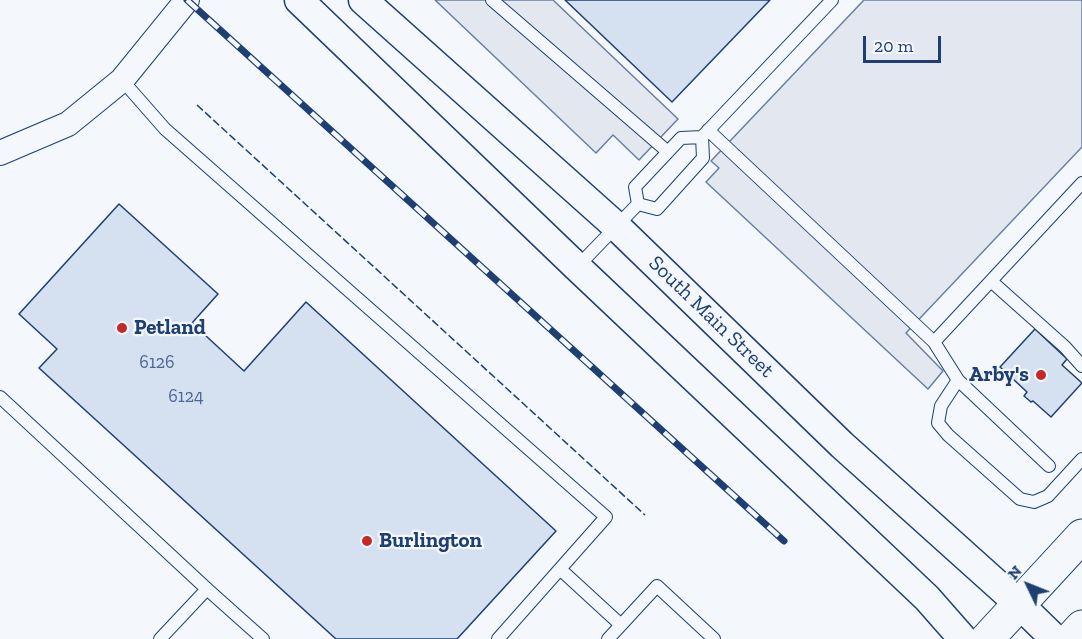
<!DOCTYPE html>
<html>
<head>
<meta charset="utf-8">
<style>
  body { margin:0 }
  #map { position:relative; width:1082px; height:639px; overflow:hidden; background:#f4f7fb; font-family:"Zilla Slab",serif }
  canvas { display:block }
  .north { position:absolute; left:998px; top:555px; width:60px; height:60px; -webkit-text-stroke:4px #f4f7fb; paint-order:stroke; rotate:313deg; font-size:16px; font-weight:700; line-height:24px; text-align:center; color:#1d3f73 }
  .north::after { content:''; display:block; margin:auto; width:21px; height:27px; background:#1d3f73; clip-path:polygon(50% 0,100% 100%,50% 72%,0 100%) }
  .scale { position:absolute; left:863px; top:36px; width:78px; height:27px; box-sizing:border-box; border:3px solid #1d3f73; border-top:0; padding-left:8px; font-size:18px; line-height:21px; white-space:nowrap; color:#1d3f73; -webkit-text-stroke:4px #f4f7fb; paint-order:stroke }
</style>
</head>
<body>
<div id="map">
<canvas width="1082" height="639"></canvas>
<div class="north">N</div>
<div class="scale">20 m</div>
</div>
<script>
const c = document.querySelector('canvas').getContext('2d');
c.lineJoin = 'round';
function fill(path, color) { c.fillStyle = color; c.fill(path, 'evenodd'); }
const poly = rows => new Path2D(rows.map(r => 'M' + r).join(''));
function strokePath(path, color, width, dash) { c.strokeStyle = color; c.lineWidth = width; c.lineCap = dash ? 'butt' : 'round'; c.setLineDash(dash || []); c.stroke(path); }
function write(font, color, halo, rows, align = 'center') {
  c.font = font + ' "Zilla Slab",serif'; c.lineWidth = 4.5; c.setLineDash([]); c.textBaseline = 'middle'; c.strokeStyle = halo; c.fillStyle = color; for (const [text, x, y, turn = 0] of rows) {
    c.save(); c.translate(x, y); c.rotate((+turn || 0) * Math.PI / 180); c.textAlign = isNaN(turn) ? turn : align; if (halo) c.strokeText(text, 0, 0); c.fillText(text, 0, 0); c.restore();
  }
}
const parking = poly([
  [435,0,553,0,678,119,639,160,613,135,596,153,435,0],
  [864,0,1082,0,1082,147,906,333,943,371,928,389,706,182,719,168,711,161,864,0]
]);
const building = poly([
  [565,0,770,0,672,102,565,0],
  [119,204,218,294,192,323,244,371,306,302,556,531,457,639,336,639,39,368,57,349,19,314,119,204],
  [1035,329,1067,359,1062,365,1082,383,1051,417,1033,401,1031,402,1024,396,1027,392,1000,367,1035,329]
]);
const service = poly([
  [492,0,668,152],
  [122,80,165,129,606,517,498,639],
  [708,130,934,342,1082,183],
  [638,204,657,209,703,158,702,137,832,0],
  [638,204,635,187,681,138,702,137],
  [577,267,638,204],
  [991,281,1065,347,1082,366],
  [934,342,958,380,1049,466],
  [958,380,941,406,938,423,948,435,1020,499,1034,502,1048,496,1082,459],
  [0,397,207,589],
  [560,569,621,625,657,586,714,639],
  [160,639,207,589,263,639],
  [608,639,621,625]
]);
const minor = poly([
  [0,153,68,124,122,80,187,0]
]);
const tertiary = poly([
  [299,0,577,267,927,598,963,639],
  [363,0,616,226,842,445,1019,604,1055,639]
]);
const primary = poly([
  [987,639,1082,536],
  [1071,639,1082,627]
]);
const rail = poly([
  [187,0,784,541]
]);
const fence = poly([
  [197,105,645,515]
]);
const markers = [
  [122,328,6,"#c62828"],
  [1041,375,6,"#c62828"],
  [367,541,6,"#c62828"]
];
const numberNames = [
  ["6126",157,363],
  ["6124",186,397]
];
const streetNames = [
  ["South Main Street",711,317,44]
];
const poiNames = [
  ["Petland",134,328],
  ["Arby's",1029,375,"right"],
  ["Burlington",379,541]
];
fill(parking, '#e3e8f0');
strokePath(parking, '#687fa3', 1.5);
fill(building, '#d5e0f0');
strokePath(building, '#1d3f73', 1.5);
strokePath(service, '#1d3f73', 14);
strokePath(minor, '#1d3f73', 26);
strokePath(tertiary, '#1d3f73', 31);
strokePath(primary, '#1d3f73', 35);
strokePath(service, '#f4f7fb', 12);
strokePath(minor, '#f4f7fb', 24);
strokePath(tertiary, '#f4f7fb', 28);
strokePath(primary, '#f4f7fb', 33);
strokePath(rail, '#1d3f73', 7);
strokePath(rail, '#f4f7fb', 4.5, [14]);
strokePath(fence, '#1d3f73', 1.5, [8, 3]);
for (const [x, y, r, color] of markers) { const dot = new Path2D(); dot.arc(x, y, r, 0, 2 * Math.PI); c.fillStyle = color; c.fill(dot); strokePath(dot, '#f4f7fb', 2); }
write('18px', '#4b6792', null, numberNames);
write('21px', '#1d3f73', '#f4f7fb', streetNames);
write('bold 21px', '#1d3f73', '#f4f7fb', poiNames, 'left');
</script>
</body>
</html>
